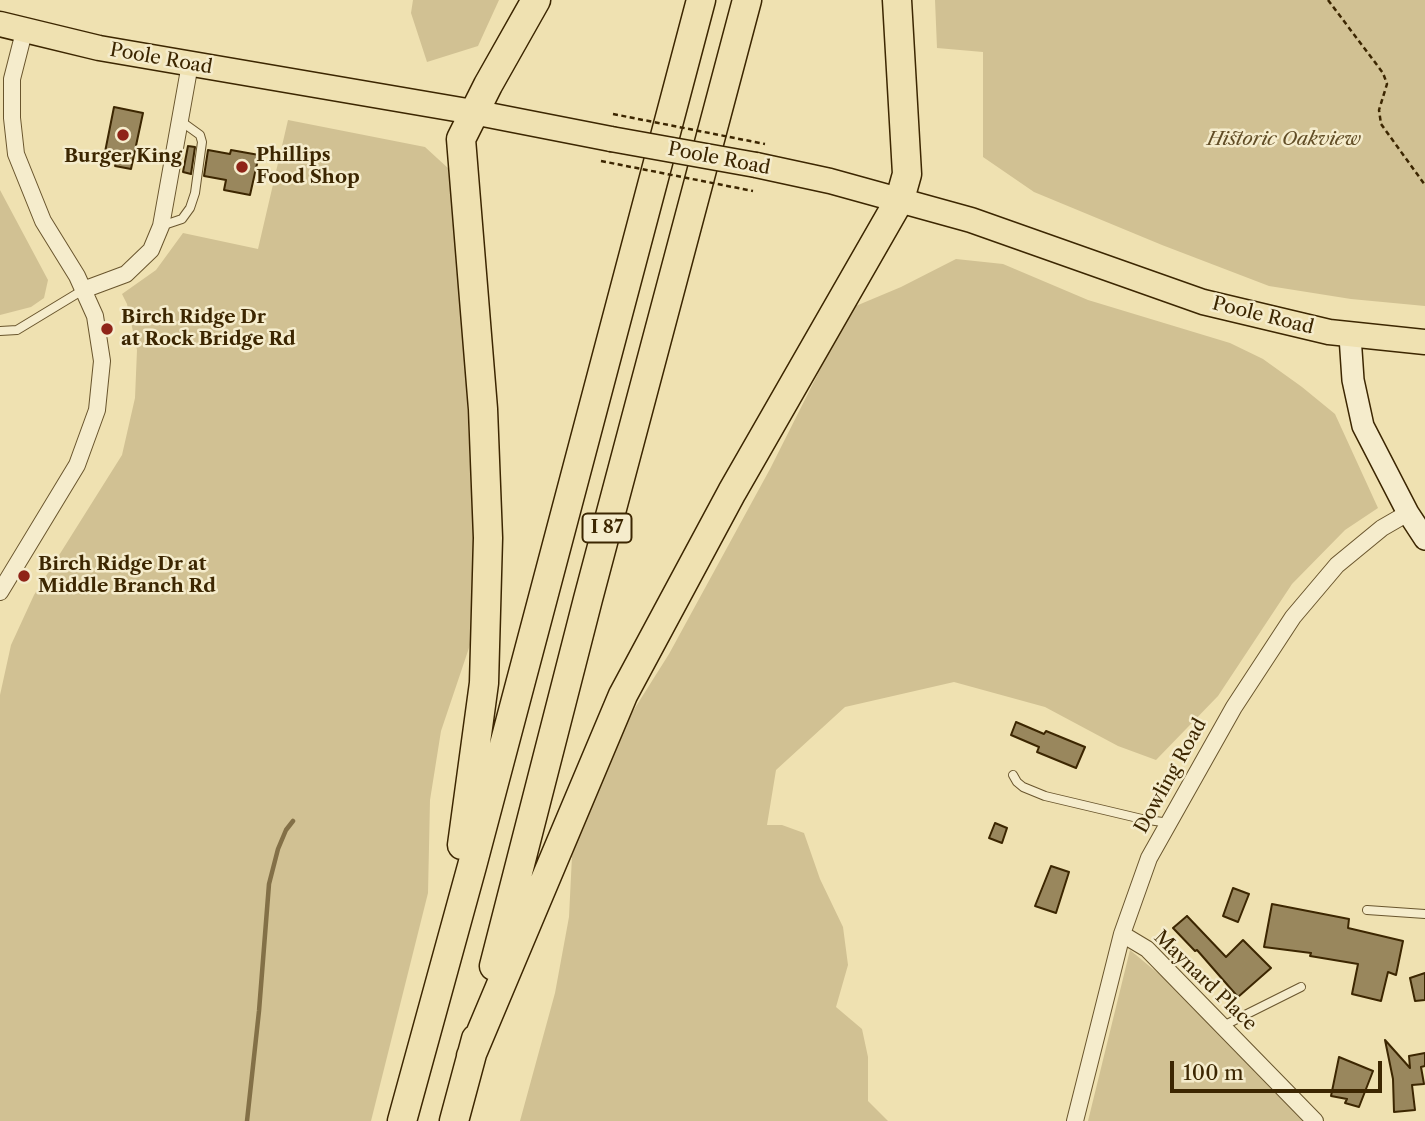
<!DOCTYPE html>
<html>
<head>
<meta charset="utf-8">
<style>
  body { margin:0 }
  #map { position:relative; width:1425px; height:1121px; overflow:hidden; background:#efe1b1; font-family:"Libre Caslon Text",serif }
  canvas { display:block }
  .scale { position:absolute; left:1170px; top:1061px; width:212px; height:32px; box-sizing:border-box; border:4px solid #3c2601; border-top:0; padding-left:9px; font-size:21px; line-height:24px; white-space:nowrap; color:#3c2601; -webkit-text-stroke:5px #f5eccc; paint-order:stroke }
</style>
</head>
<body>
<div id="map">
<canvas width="1425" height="1121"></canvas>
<div class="scale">100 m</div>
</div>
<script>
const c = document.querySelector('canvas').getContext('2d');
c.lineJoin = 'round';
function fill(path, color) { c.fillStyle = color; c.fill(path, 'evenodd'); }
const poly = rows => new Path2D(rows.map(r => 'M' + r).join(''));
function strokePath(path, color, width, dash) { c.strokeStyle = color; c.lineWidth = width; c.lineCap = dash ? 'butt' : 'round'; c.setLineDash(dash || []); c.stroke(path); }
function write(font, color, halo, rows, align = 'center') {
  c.font = font + ' "Libre Caslon Text",serif'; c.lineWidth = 5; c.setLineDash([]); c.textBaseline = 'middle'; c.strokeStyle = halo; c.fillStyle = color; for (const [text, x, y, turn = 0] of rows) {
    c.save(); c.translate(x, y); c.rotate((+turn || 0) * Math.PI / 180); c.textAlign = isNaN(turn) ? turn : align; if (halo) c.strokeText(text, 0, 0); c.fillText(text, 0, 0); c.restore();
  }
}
const green = poly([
  [413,0,499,0,478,46,427,62,411,13],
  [935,0,1425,0,1425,306,1351,299,1269,286,1162,245,1034,192,983,157,983,52,937,48],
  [288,120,425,147,449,169,459,228,473,529,474,633,441,731,430,800,428,893,371,1121,0,1121,0,695,11,645,34,595,122,455,135,398,137,350,127,304,122,294,156,270,183,233,258,249],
  [0,190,48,280,44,298,31,307,0,315],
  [956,259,1003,264,1088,300,1230,343,1263,359,1302,387,1335,414,1378,508,1345,530,1292,584,1218,696,1156,760,1118,746,1045,707,954,682,845,707,776,770,767,825,782,825,804,833,820,879,843,927,848,965,836,1007,862,1029,868,1057,868,1101,888,1121,520,1121,555,993,569,917,572,856,607,761,621,730,669,654,770,469,851,308,901,287],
  [1130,950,1177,989,1305,1121,1088,1121]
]);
const stream = poly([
  [247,1121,259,1011,269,884,278,849,286,830,293,821]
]);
const building = poly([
  [114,107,143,113,131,169,115,166,117,160,104,157,114,107],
  [188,146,195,147,191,174,183,172,188,146],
  [208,150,230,154,231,150,259,155,250,195,224,190,226,180,204,176,208,150],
  [1016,722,1044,734,1046,731,1085,747,1076,768,1037,752,1039,747,1011,735,1016,722],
  [995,823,1007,828,1002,843,989,838,995,823],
  [1051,866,1069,872,1056,913,1035,906,1051,866],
  [1233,888,1249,894,1238,922,1223,916,1233,888],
  [1272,904,1349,919,1348,928,1403,941,1396,975,1388,972,1381,1001,1352,994,1358,964,1310,956,1311,953,1264,947,1272,904],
  [1187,916,1226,957,1243,940,1271,968,1238,997,1197,950,1195,951,1173,928,1187,916],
  [1425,973,1425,1000,1415,1001,1410,978,1425,973],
  [1385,1040,1410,1068,1409,1056,1425,1053,1425,1066,1421,1067,1424,1084,1412,1085,1415,1110,1394,1112,1393,1079,1385,1040],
  [1339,1057,1373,1071,1359,1107,1345,1103,1347,1099,1331,1096,1339,1057]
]);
const path = poly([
  [1328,0,1383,73,1387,84,1379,110,1381,124,1425,185]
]);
const lane = poly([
  [161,226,182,219,190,208,195,193,202,142,200,135,182,122],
  [0,331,17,330,83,290],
  [1013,775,1017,782,1023,787,1045,796,1142,819,1169,823],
  [1367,910,1425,914],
  [1223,1026,1301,987]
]);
const street = poly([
  [83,290,126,274,151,250,161,226,190,64],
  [0,592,77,465,97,410,102,361,95,316,77,276,43,221,16,154,12,118,12,79,24,32],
  [1122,934,1147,949,1315,1121],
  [1075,1121,1122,934,1149,858,1234,707,1293,617,1337,565,1382,528,1408,513]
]);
const secondary = poly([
  [1350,336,1353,380,1363,426,1408,513,1425,539]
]);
const primary = poly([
  [0,24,99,48,473,112,611,139],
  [756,165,830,181,971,220,1203,302,1329,332,1425,342]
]);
const highway = poly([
  [462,845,484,683,488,538,483,409,461,139,488,85,536,0],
  [494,966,588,599,747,0],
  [471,1056,623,695,732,492,900,199,907,174,897,0],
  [402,1121,472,866,701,0],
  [454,1121,476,1039]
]);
const pathBridge = poly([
  [613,114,765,144],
  [601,161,753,191]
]);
const primaryBridge = poly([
  [611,139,756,165]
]);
const markers = [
  [123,135,7,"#8f2418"],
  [242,167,7,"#8f2418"],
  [107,329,7,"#8f2418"],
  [24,576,7,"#8f2418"]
];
const shields = [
  [607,528,49]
];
const shieldNames = [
  ["I 87",607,528]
];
const streetNames = [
  ["Poole Road",161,59,10],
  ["Poole Road",719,159,11],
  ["Poole Road",1263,316,14],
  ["Dowling Road",1171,776,-61],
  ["Maynard Place",1205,981,44]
];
const parkNames = [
  ["Historic Oakview",1284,140]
];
const poiNames = [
  ["Phillips",256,156],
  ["Food Shop",256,178],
  ["Burger King",123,157,"center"],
  ["Birch Ridge Dr",121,318],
  ["at Rock Bridge Rd",121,340],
  ["Birch Ridge Dr at",38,565],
  ["Middle Branch Rd",38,587]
];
fill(green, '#d1c193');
strokePath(stream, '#837047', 4.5);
fill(building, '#99875d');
strokePath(building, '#3c2601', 2);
strokePath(lane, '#69552d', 10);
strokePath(street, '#69552d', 18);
strokePath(secondary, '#3c2601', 24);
strokePath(primary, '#3c2601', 27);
strokePath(highway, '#3c2601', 31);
strokePath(path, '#3c2601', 2.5, [5, 3.5]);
strokePath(lane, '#f5eccc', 8);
strokePath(street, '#f5eccc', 16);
strokePath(secondary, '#f5eccc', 21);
strokePath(primary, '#efe1b1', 24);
strokePath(highway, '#efe1b1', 28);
strokePath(primaryBridge, '#3c2601', 27, []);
strokePath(pathBridge, '#3c2601', 2.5, [5, 3.5]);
strokePath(primaryBridge, '#efe1b1', 24);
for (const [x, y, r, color] of markers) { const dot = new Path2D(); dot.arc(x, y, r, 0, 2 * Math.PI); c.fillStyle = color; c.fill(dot); strokePath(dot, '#f5eccc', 2.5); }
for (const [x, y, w] of shields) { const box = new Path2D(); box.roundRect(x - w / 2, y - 14.5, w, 29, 5); c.fillStyle = '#f5eccc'; c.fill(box); strokePath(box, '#3c2601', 2); }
write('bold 18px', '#3c2601', null, shieldNames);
write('19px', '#3c2601', '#f5eccc', streetNames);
write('italic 19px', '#614d26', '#f5eccc', parkNames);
write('bold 19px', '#3c2601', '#f5eccc', poiNames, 'left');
</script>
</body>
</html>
